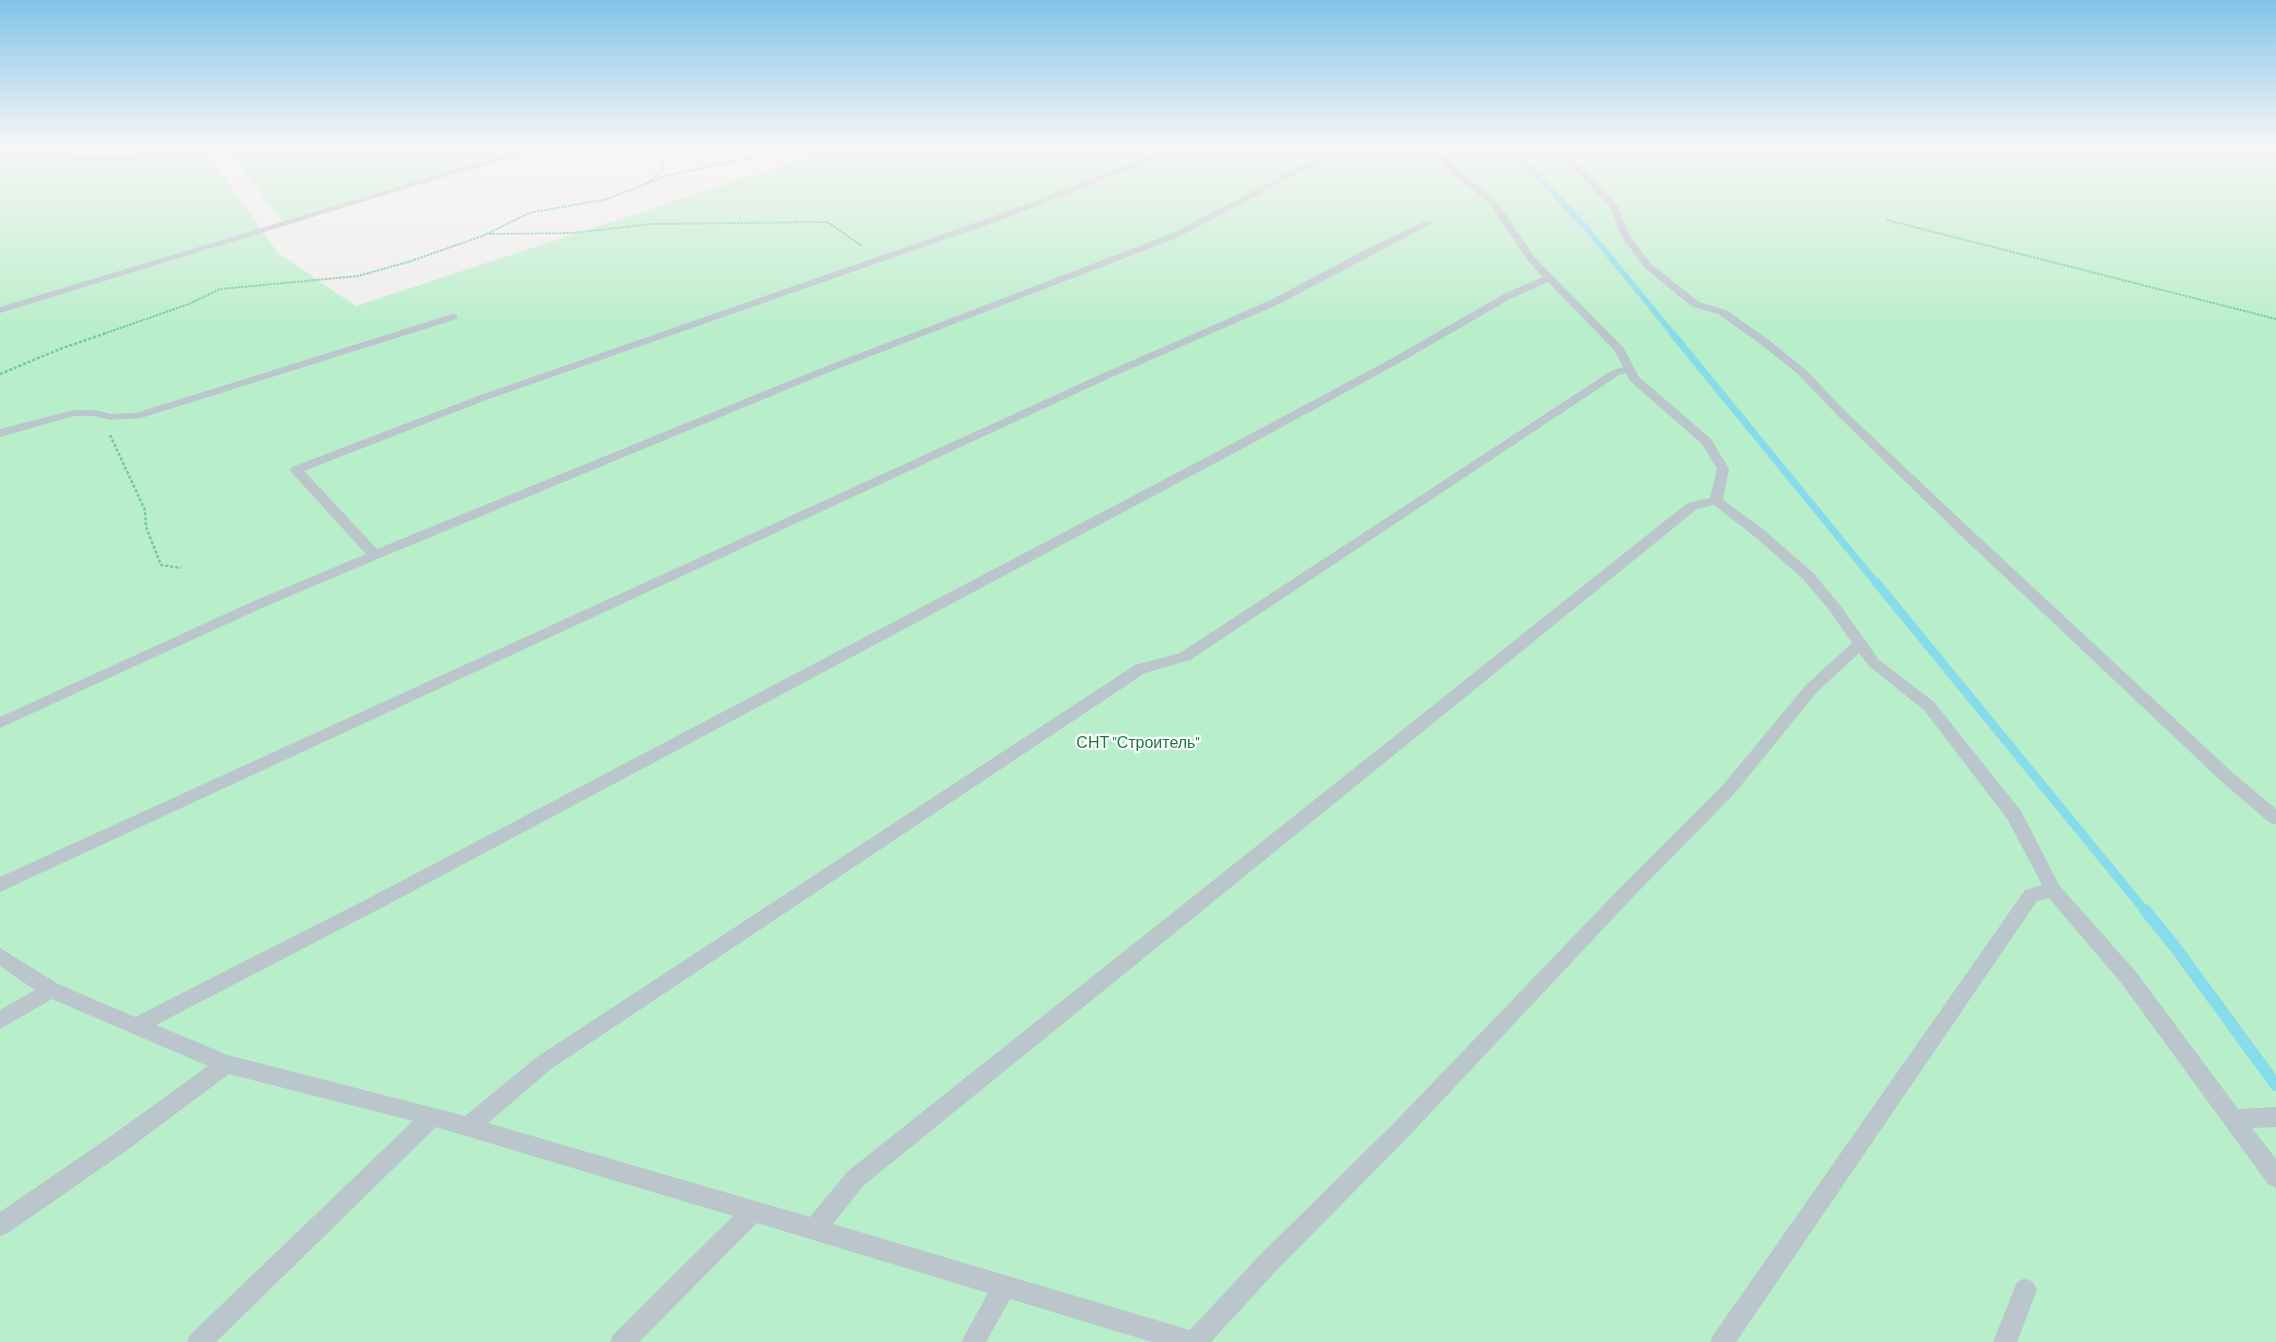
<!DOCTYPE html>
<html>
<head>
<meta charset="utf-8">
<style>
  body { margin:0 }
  canvas { display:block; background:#efecec }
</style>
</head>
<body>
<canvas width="2276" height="1342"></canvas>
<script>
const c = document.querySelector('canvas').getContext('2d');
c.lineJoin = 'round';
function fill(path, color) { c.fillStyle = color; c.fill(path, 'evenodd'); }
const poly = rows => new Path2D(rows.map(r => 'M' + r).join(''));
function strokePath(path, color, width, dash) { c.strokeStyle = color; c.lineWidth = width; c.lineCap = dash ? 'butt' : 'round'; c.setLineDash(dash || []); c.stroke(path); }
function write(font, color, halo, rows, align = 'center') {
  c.font = font + ' Barlow,sans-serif'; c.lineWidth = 4.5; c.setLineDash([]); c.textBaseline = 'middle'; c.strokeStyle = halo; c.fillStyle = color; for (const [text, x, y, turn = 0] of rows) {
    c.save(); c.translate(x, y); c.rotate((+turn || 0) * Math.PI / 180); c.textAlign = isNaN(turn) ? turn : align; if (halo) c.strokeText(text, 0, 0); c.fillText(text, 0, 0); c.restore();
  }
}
const green = poly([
  [0,144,200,144,278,253,356,306,848,144,2276,144,2276,1342,0,1342],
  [224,144,562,144,284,224]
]);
const streamFar3 = poly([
  [1507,144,1588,230,1673,334]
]);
const streamFar2 = poly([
  [1672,333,1877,584]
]);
const streamFar1 = poly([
  [1876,582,2146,912]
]);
const stream = poly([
  [2145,910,2175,947,2276,1085]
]);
const pathFar1 = poly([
  [647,184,662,170,662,151,657,144],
  [1887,220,2276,319],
  [489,234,573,233,650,224,827,222,862,246],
  [103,334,189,304,220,289,358,276,408,262,485,235,529,213,607,199,666,176,753,157,789,144]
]);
const path = poly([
  [0,374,60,349,106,333],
  [110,435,145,510,146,527,161,565,181,568]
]);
const lane = poly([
  [0,144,17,144,0,148,0,144],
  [51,144,60,144,63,147,63,153,77,157,97,158,133,156,184,144,197,144,133,160,97,162,76,161,56,156,55,148,51,144],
  [540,144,551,144,0,313,0,307,540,144],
  [1183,144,1193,144,1001,220,486,400,304,471,377,549,819,369,1173,233,1343,144,1352,144,1179,237,827,373,380,558,264,607,0,728,0,717,254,601,366,554,292,473,290,470,292,467,478,396,995,216,1183,144],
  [1428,144,1436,144,1459,171,1495,199,1535,258,1623,347,1639,377,1711,439,1729,469,1723,500,1764,530,1813,573,1840,605,1879,660,1934,702,2021,811,2059,885,2136,972,2238,1109,2276,1107,2276,1127,2252,1128,2276,1159,2276,1188,2268,1184,2122,984,2049,898,2037,901,1736,1342,1710,1342,1714,1334,2025,890,2042,885,2008,820,1924,710,1869,666,1859,653,1816,693,1735,793,1632,898,1407,1138,1275,1272,1211,1342,1152,1342,1010,1299,986,1342,961,1342,988,1293,757,1223,639,1342,610,1342,614,1334,733,1216,436,1127,216,1342,187,1342,191,1334,413,1121,229,1074,130,1148,8,1233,0,1236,0,1212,114,1134,208,1066,52,999,0,1029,0,1010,35,990,0,966,0,948,58,984,135,1017,373,896,1243,438,1391,359,1504,294,1543,277,1529,262,1489,203,1453,175,1428,144],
  [1548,282,1614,350,1623,367,1611,371,1180,653,1135,665,537,1057,465,1116,228,1055,156,1025,385,906,1251,444,1399,363,1512,298,1548,282],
  [1626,373,1630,381,1702,444,1717,469,1710,498,1688,503,1671,516,847,1172,810,1217,488,1123,551,1069,1145,673,1190,660,1619,375,1626,373],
  [1714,505,1754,536,1803,579,1830,611,1852,643,1806,685,1723,785,1620,888,1393,1124,1259,1256,1190,1330,833,1224,863,1186,1681,522,1697,509,1714,505],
  [1551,144,1559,144,1617,205,1630,236,1651,264,1699,302,1726,310,1766,338,1806,370,1845,411,1966,525,2233,773,2276,809,2276,824,2270,823,2221,781,1956,531,1837,415,1798,374,1758,342,1718,314,1691,306,1645,268,1621,236,1610,208,1551,144],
  [1425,221,1433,223,1279,304,1114,376,0,892,0,877,1106,372,1271,300,1363,251,1425,221],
  [453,314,457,315,457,319,141,418,111,420,95,416,74,416,0,437,0,429,74,410,95,410,111,414,136,413,453,314],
  [2025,1278,2033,1282,2037,1290,2017,1342,1993,1342,2017,1282,2025,1278]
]);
const parkNames = [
  ["СНТ \"Строитель\"",1138,743]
];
fill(green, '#b9eeca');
strokePath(streamFar3, '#86dceb', 5.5);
strokePath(streamFar2, '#86dceb', 7);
strokePath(streamFar1, '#86dceb', 9);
strokePath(stream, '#86dceb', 12);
strokePath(pathFar1, '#71cb9a', 2, [2.5, 1]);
strokePath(path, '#71cb9a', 2.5, [3, 2]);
fill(lane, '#bac5cc');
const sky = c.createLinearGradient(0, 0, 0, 331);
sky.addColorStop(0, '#81c4e9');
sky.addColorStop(0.44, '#f8f6f6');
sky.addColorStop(1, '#f8f6f600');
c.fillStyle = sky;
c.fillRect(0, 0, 2276, 331);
write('16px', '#167942', '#fff', parkNames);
</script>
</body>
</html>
